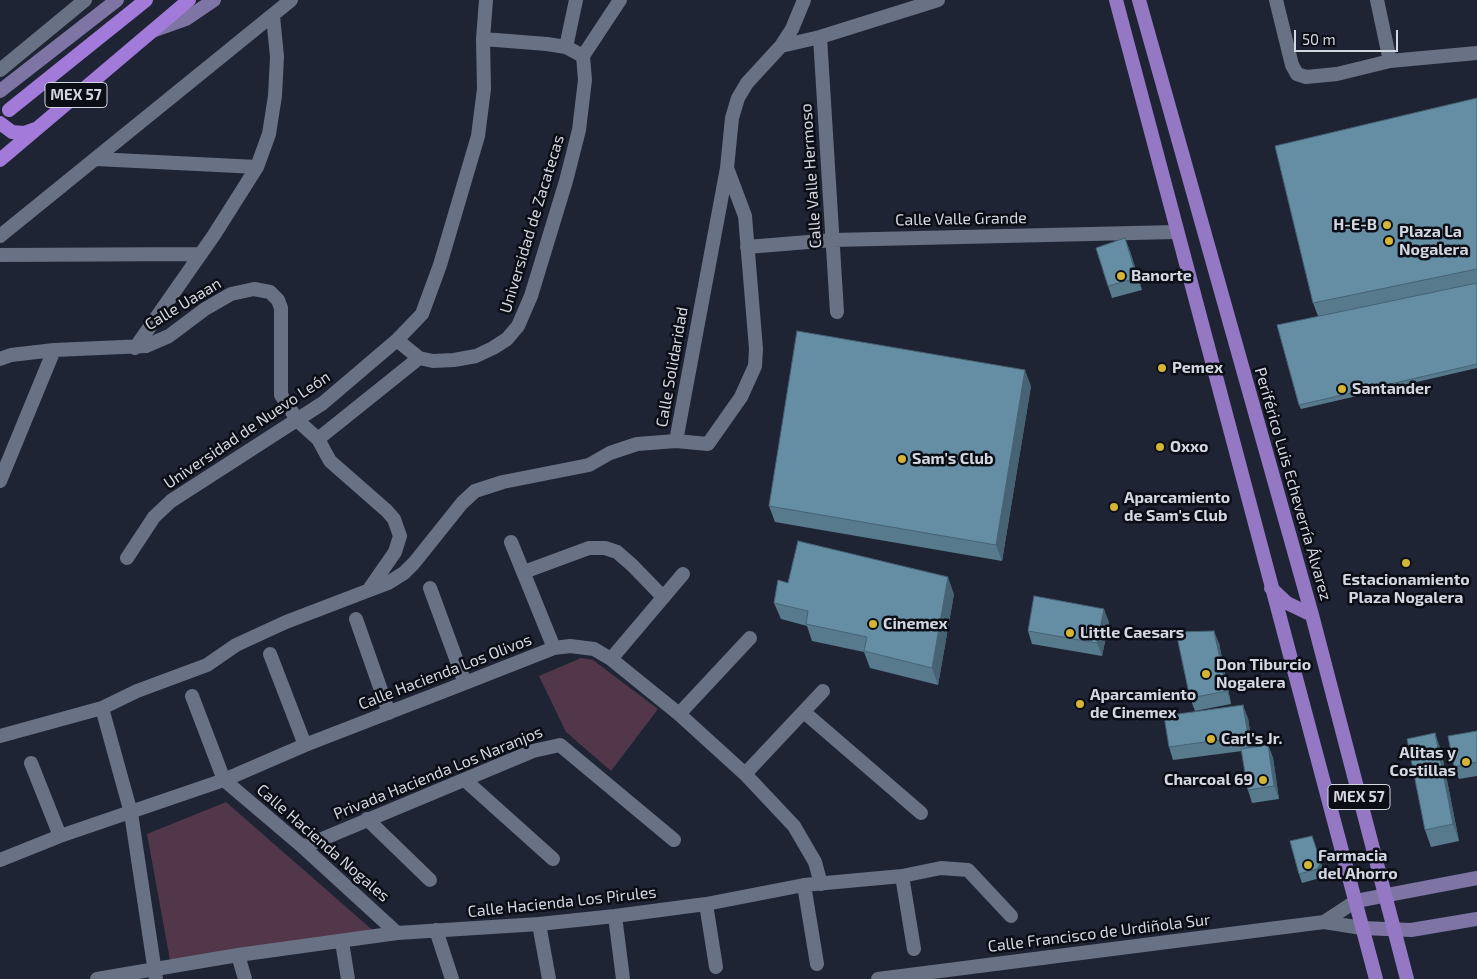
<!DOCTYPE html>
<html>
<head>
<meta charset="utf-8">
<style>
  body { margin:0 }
  #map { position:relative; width:1477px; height:979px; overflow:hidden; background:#1e2434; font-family:"Exo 2",sans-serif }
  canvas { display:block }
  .scale { position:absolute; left:1294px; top:30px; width:104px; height:22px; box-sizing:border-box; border:2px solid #d3d7e2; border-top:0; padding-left:6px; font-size:15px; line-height:18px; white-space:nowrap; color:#d3d7e2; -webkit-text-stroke:4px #0b0e15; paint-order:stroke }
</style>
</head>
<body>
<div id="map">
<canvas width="1477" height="979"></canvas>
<div class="scale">50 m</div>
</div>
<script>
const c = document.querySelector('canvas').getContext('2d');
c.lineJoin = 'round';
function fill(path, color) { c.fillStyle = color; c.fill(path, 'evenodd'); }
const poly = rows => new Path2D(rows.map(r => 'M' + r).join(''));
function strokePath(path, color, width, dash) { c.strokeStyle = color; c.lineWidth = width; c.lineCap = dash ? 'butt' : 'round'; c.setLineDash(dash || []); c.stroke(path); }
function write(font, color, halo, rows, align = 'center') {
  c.font = font + ' "Exo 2",sans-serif'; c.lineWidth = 5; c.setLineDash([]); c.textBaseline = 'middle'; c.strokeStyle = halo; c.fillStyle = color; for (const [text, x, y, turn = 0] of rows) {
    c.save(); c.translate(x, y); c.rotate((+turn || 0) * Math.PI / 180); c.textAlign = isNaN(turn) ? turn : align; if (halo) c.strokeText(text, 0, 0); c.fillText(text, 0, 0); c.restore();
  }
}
const green = poly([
  [581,658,593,660,658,709,611,771,566,732,539,676],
  [226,802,377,934,170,960,147,834]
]);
const minor = poly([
  [1276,0,1292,65,1297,74,1306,77,1337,74,1390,61,1477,53],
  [1377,0,1390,61],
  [820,37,837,312],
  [483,39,547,44,566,47,583,56],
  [781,46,820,37,938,0],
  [566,47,576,0],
  [583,56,620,0],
  [96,159,257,167],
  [0,236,291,0],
  [747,247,833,240,1176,232],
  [0,255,201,254],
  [397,340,419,358,433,361,454,360,476,356,493,348,507,339,518,326,531,296,566,181,579,130,585,80,583,56],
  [135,348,214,235,257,167,269,134,275,96,277,57,273,16],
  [0,359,11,355,54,350,146,346,169,336,205,309,231,294,254,289,270,292,278,300,281,308,281,395,298,421,318,439,330,461,387,511,394,519,400,536,395,552,370,588],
  [318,439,419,358],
  [676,441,727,168,732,118,738,98,747,83,781,46,792,29,804,0],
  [0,481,54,350],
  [511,542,554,648],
  [127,558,154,517,171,501,323,403,397,340,422,314,440,265,478,136,484,89,483,39,486,0],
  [524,572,589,548,605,548,617,552,632,565,663,597],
  [430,588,465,683],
  [356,619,389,713],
  [270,654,305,745],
  [611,659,683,574],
  [192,696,224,780,303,847,397,933],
  [102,708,131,813,156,979],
  [804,712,921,813],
  [679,714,750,638],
  [0,736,102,708,137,691,207,665,236,645,286,622,388,583,404,573,414,563,462,503,475,491,503,482,589,465,610,453,637,444,676,441,708,444,741,397,755,366,756,349,745,216,727,168],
  [31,763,60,836],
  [745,774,823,691],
  [466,781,553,859],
  [367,819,430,880],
  [303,847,533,751,560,745,674,840],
  [0,860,60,836,224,780,305,745,465,683,554,648,570,646,594,649,611,659,679,714,745,774,794,826,815,862,821,884],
  [902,876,914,949],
  [804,885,817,964],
  [706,904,716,967],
  [615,916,623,979],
  [539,924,549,979],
  [436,930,452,979],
  [342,942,348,979],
  [238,955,245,979],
  [97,979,238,955,397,933,539,924,615,916,706,904,804,885,902,876,941,868,968,870,1011,916]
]);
const tertiary = poly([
  [0,70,85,0],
  [1324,922,1356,901],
  [878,979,1324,922,1362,928]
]);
const secondary = poly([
  [155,30,186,19,214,0],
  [0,91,117,0],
  [1356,901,1477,878],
  [1362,928,1411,930,1477,919]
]);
const primary = poly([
  [1116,0,1376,979],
  [1139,0,1312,615,1407,979],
  [1271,588,1287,603,1312,615]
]);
const trunk = poly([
  [9,110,146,0],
  [0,123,12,132,24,133,35,129],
  [0,160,189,0]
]);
const wall = poly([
  [1477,98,1477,368,1301,409,1299,405,1318,316,1313,303],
  [1130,251,1142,290,1112,298,1108,286],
  [1031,386,1002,561,775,522,769,506],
  [788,583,954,594,938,685,870,668,864,652,812,641,807,626,781,619,774,603],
  [1109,622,1102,656,1032,644,1028,631],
  [1219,643,1231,704,1195,711,1190,698],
  [1248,718,1252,747,1268,745,1273,758,1279,799,1252,803,1248,790,1242,751,1173,760,1169,747],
  [1477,731,1477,776,1459,779,1454,767],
  [1441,750,1459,841,1431,847,1425,830],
  [1290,841,1324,871,1320,878,1302,883,1299,874]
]);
const shadedWall = poly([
  [1125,238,1130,251,1142,290,1137,278],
  [1025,370,1031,386,1002,561,996,545],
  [948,577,954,594,938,685,932,668],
  [1104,609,1109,622,1102,656,1097,643],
  [1214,631,1219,643,1231,704,1227,691],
  [1243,705,1248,718,1253,749,1248,736],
  [1435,733,1441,750,1459,841,1453,824],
  [1268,745,1273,758,1279,799,1274,786],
  [1312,836,1324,871,1320,878,1317,869]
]);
const building = poly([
  [1477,98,1477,269,1313,303,1275,146,1477,98],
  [1125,238,1137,278,1108,286,1096,248,1125,238],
  [1477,283,1477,364,1299,405,1277,325,1477,283],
  [797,331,1025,370,996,545,769,506,797,331],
  [798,541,948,577,932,668,864,651,867,637,806,624,808,611,774,603,778,580,788,583,798,541],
  [1034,596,1104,609,1097,643,1028,631,1034,596],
  [1214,631,1227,691,1190,698,1176,632,1214,631],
  [1243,705,1248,736,1169,747,1164,716,1243,705],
  [1477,731,1477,762,1454,767,1448,736,1477,731],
  [1435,733,1453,824,1425,830,1407,739,1435,733],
  [1268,745,1274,786,1248,790,1241,749,1268,745],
  [1312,836,1321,863,1317,869,1299,874,1290,841,1312,836]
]);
const markers = [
  [1387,225,5,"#d5b535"],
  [1389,241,5,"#d5b535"],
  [1121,276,5,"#d5b535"],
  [1162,368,5,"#d5b535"],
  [1342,389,5,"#d5b535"],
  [1160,447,5,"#d5b535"],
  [902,459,5,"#d5b535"],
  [1114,507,5,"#d5b535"],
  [1406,563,5,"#d5b535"],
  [873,624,5,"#d5b535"],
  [1070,633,5,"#d5b535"],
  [1206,674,5,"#d5b535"],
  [1080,704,5,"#d5b535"],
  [1211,739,5,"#d5b535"],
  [1466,762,5,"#d5b535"],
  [1263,780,5,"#d5b535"],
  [1308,865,5,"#d5b535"]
];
const shields = [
  [76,95,62],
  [1359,797,62]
];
const shieldNames = [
  ["MEX 57",76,95],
  ["MEX 57",1359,797]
];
const streetNames = [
  ["Calle Valle Hermoso",811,176,-94],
  ["Calle Valle Grande",961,219,-1],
  ["Universidad de Zacatecas",532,224,-73],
  ["Calle Uaaan",183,304,-31],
  ["Calle Solidaridad",672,367,-80],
  ["Universidad de Nuevo León",247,430,-34],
  ["Periférico Luis Echeverría Álvarez",1293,484,74],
  ["Calle Hacienda Los Olivos",445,672,-21],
  ["Privada Hacienda Los Naranjos",438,773,-22],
  ["Calle Hacienda Nogales",323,843,41],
  ["Calle Hacienda Los Pirules",562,902,-6],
  ["Calle Francisco de Urdiñola Sur",1099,933,-7]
];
const poiNames = [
  ["H-E-B",1377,225,"right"],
  ["Plaza La",1399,232],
  ["Nogalera",1399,250],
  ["Banorte",1131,276],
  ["Pemex",1172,368],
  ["Santander",1352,389],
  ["Oxxo",1170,447],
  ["Sam's Club",912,459],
  ["Aparcamiento",1124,498],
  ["de Sam's Club",1124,516],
  ["Estacionamiento",1406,580,"center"],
  ["Plaza Nogalera",1406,598,"center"],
  ["Cinemex",883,624],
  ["Little Caesars",1080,633],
  ["Don Tiburcio",1216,665],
  ["Nogalera",1216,683],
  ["Aparcamiento",1090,695],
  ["de Cinemex",1090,713],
  ["Carl's Jr.",1221,739],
  ["Alitas y",1456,753,"right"],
  ["Costillas",1456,771,"right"],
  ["Charcoal 69",1253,780,"right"],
  ["Farmacia",1318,856],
  ["del Ahorro",1318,874]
];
fill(green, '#513749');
strokePath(minor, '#697184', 14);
strokePath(tertiary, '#697184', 14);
strokePath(secondary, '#7e75a4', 14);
strokePath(primary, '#9478c4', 14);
strokePath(trunk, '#a27ad9', 14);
fill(wall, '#577a8d');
fill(shadedWall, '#476373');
fill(building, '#658ea4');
strokePath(building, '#476373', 1);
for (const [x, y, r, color] of markers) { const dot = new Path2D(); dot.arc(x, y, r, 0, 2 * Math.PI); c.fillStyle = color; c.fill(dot); strokePath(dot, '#0b0e15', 2); }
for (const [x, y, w] of shields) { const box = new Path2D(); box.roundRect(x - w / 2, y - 12.5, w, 25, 4); c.fillStyle = '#0b0e15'; c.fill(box); strokePath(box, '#d3d7e2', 1); }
write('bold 15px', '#d3d7e2', null, shieldNames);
write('16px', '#d3d7e2', '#0b0e15', streetNames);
write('bold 16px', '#d3d7e2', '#0b0e15', poiNames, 'left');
</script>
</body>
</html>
